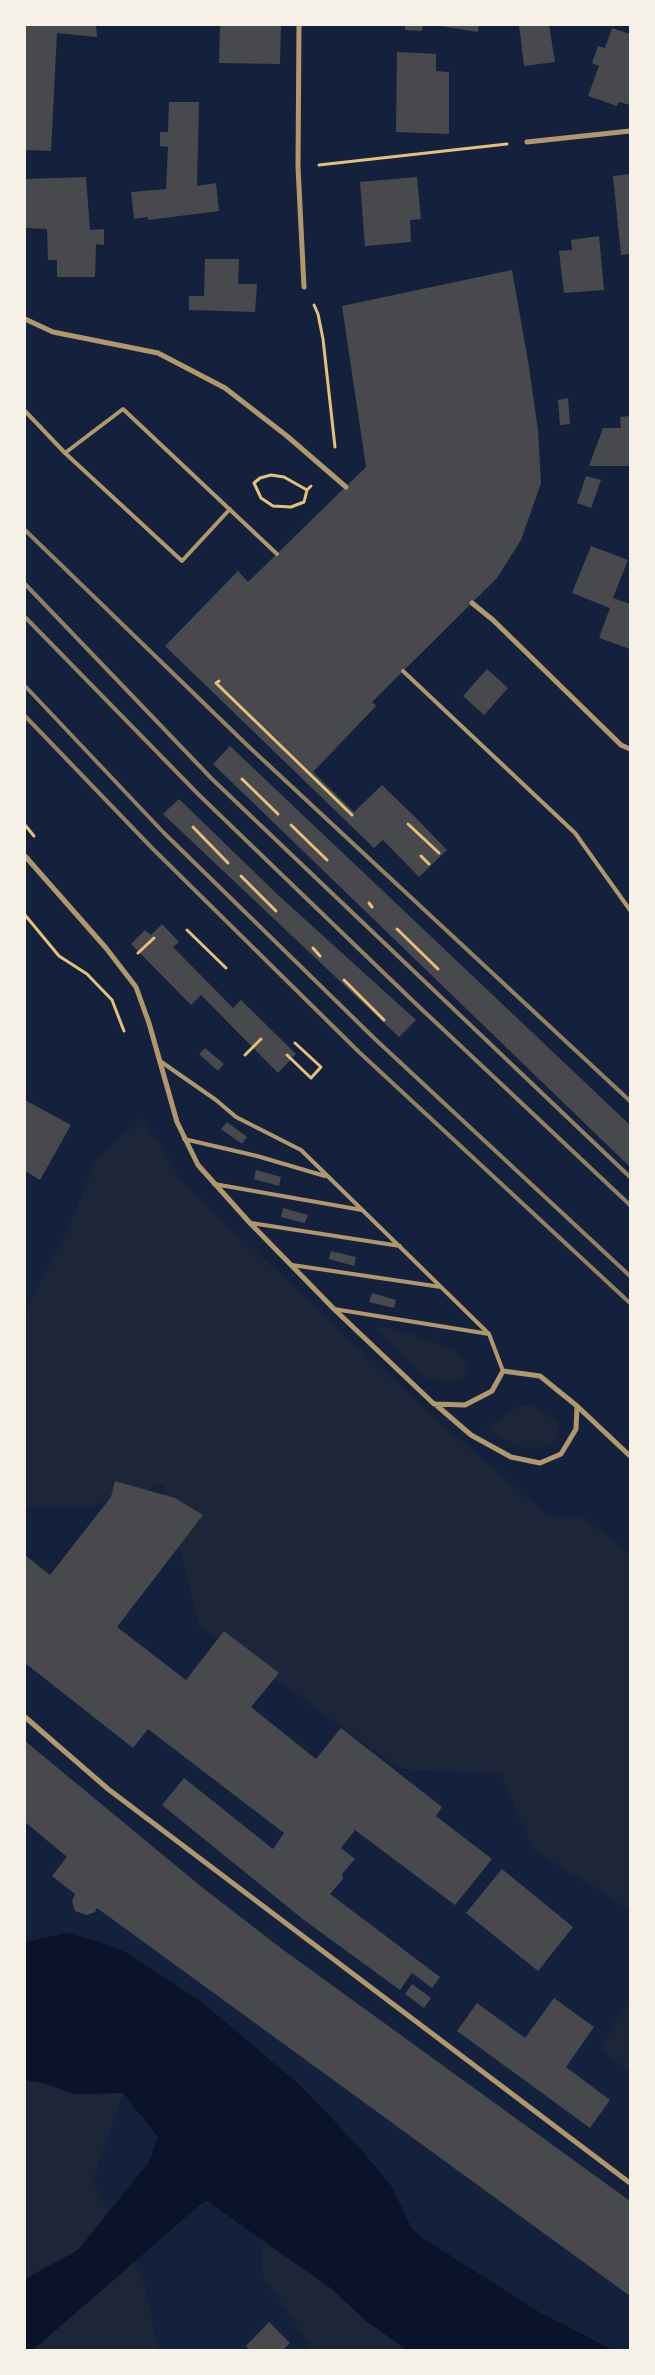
<!DOCTYPE html>
<html>
<head>
<meta charset="utf-8">
<style>
  body { margin:0 }
  #map { position:relative; width:655px; height:2375px; overflow:hidden; background:#14213d; font-family:Montserrat,sans-serif }
  canvas { display:block }
  .frame { position:absolute; inset:0; border:26px solid #f6f1e7; pointer-events:none }
</style>
</head>
<body>
<div id="map">
<canvas width="655" height="2375"></canvas>
<div class="frame"></div>
</div>
<script>
const c = document.querySelector('canvas').getContext('2d');
c.lineJoin = 'round';
function fill(path, color) { c.fillStyle = color; c.fill(path, 'evenodd'); }
const poly = rows => new Path2D(rows.map(r => 'M' + r).join(''));
function strokePath(path, color, width, dash) { c.strokeStyle = color; c.lineWidth = width; c.lineCap = dash ? 'butt' : 'round'; c.setLineDash(dash || []); c.stroke(path); }
const green = poly([
  [142,1118,185,1185,430,1414,548,1516,583,1517,630,1554,630,1910,533,1849,501,1774,401,1769,198,1624,163,1484,89,1507,25,1507,25,1311,67,1231,97,1159],
  [382,1326,417,1336,452,1350,468,1364,468,1371,462,1379,449,1384,423,1376,377,1330,378,1327],
  [531,1405,555,1420,559,1427,555,1442,546,1447,525,1448,516,1446,485,1427,496,1423,518,1407],
  [630,1996,630,2073,601,2048],
  [25,2080,44,2083,74,2094,124,2093,92,2181,144,2284,159,2350,25,2350],
  [262,2241,332,2289,366,2321,407,2350,304,2350,309,2344,263,2276]
]);
const water = poly([
  [67,1933,97,1941,127,1953,203,2003,302,2087,359,2147,392,2187,411,2227,420,2236,539,2312,613,2350,407,2350,366,2321,332,2289,207,2201,201,2204,33,2350,25,2350,25,2279,78,2250,149,2162,158,2137,123,2093,74,2094,44,2083,25,2080,25,1942]
]);
const building = poly([
  [25,25,96,25,97,37,57,33,51,151,25,150],
  [220,25,281,25,280,64,219,63],
  [405,25,423,25,422,31,405,30],
  [434,25,479,25,478,32],
  [519,25,549,25,555,62,524,66],
  [612,28,630,34,630,105,619,102,617,106,588,96,599,66,592,63,598,46,605,48],
  [397,52,436,54,436,71,449,72,449,134,396,132],
  [169,102,199,102,197,186,216,183,219,211,148,220,148,217,134,219,131,192,166,189,168,147,160,146,160,132,168,132],
  [630,174,630,254,621,255,613,176],
  [86,177,90,230,104,229,104,245,96,244,95,277,57,277,57,260,48,260,47,229,25,228,25,179],
  [417,177,421,219,410,220,411,242,365,246,360,182],
  [599,236,604,290,564,293,559,251,572,250,571,240],
  [205,259,239,259,238,284,257,284,255,312,189,310,189,296,204,296],
  [512,270,529,367,538,430,541,483,521,540,497,578,372,702,376,706,313,772,354,812,382,785,415,817,447,850,419,877,383,840,374,848,165,646,238,571,248,582,366,467,342,306],
  [568,398,570,424,560,425,558,400],
  [630,416,630,466,589,466,603,428,621,428,620,417],
  [586,476,601,480,591,508,577,503],
  [591,546,628,560,613,598,630,604,630,649,599,638,610,608,572,593],
  [487,669,508,688,484,715,463,696],
  [230,746,630,1125,630,1167,213,764],
  [179,799,277,894,416,1020,399,1037,163,814],
  [162,924,179,942,173,947,233,1008,241,1000,296,1054,278,1073,201,995,191,1005,131,944,145,930,151,935],
  [205,1048,224,1064,218,1071,199,1054],
  [25,1100,71,1125,40,1180,25,1171],
  [227,1122,247,1137,242,1144,221,1129],
  [256,1170,281,1177,279,1186,254,1179],
  [283,1208,308,1215,305,1223,281,1217],
  [331,1251,356,1257,354,1266,329,1259],
  [372,1293,396,1300,394,1308,369,1302],
  [115,1481,175,1498,203,1515,117,1627,186,1680,224,1631,279,1673,251,1707,316,1759,341,1728,442,1807,436,1816,492,1859,455,1905,355,1830,341,1848,355,1859,342,1874,343,1879,330,1894,440,1977,432,1988,412,1973,400,1990,304,1920,162,1805,184,1778,273,1849,284,1833,148,1729,133,1748,25,1663,25,1555,50,1575,111,1497],
  [25,1741,203,1888,282,1949,630,2201,630,2296,97,1908,95,1912,87,1915,75,1911,72,1901,75,1894,52,1876,67,1857,25,1822],
  [502,1869,573,1927,538,1971,466,1913],
  [412,1984,431,1998,424,2008,405,1994],
  [554,1998,594,2027,566,2067,610,2100,590,2128,457,2031,477,2003,525,2038],
  [269,2322,290,2343,283,2350,250,2350,246,2346]
]);
const path = poly([
  [319,165,507,144],
  [314,305,318,314,323,339,335,447],
  [307,490,304,502,291,507,273,506,261,498,254,483,260,478,271,475,284,477,307,490,311,486],
  [219,681,216,683,352,815],
  [242,779,278,814],
  [408,824,439,853],
  [25,825,34,836],
  [291,825,327,860],
  [193,827,228,863],
  [421,856,429,864],
  [241,876,276,911],
  [369,903,372,907],
  [25,915,59,956,87,974,112,1000,124,1031],
  [397,929,438,969],
  [187,930,226,968],
  [313,948,320,956],
  [138,953,154,938],
  [344,980,384,1020],
  [245,1055,261,1039],
  [287,1055,311,1078,321,1067,295,1043]
]);
const service = poly([
  [25,411,65,453,182,561,230,509],
  [65,453,123,409,277,554],
  [403,671,575,833,630,910],
  [160,1061,216,1100,236,1117,301,1150,489,1334,503,1371],
  [184,1139,257,1156,325,1176],
  [214,1184,362,1210],
  [251,1223,400,1246],
  [292,1265,441,1287],
  [334,1309,489,1334]
]);
const minor = poly([
  [299,25,298,167,304,287],
  [527,142,630,131],
  [25,319,53,332,158,353,225,388,287,436,346,487],
  [472,603,493,620,621,745,630,749],
  [25,856,106,948,136,987,149,1023,177,1122,198,1165,250,1223,334,1309,434,1404,465,1405,492,1391,503,1371,540,1376,577,1406,630,1456],
  [435,1404,471,1435,511,1457,540,1463,561,1454,576,1429,577,1406],
  [25,1717,108,1789,630,2183]
]);
const rail = poly([
  [25,530,247,745,630,1101],
  [25,584,212,779,630,1177],
  [25,617,199,795,414,1002,630,1205],
  [25,686,164,833,375,1039,630,1276],
  [25,716,151,847,359,1052,630,1303]
]);
fill(green, '#1d2539');
fill(water, '#0b132b');
fill(building, '#48494c');
strokePath(path, '#e5c07b', 3);
strokePath(service, '#b1986c', 4);
strokePath(minor, '#b1986c', 5);
strokePath(rail, '#918062', 4);
</script>
</body>
</html>
